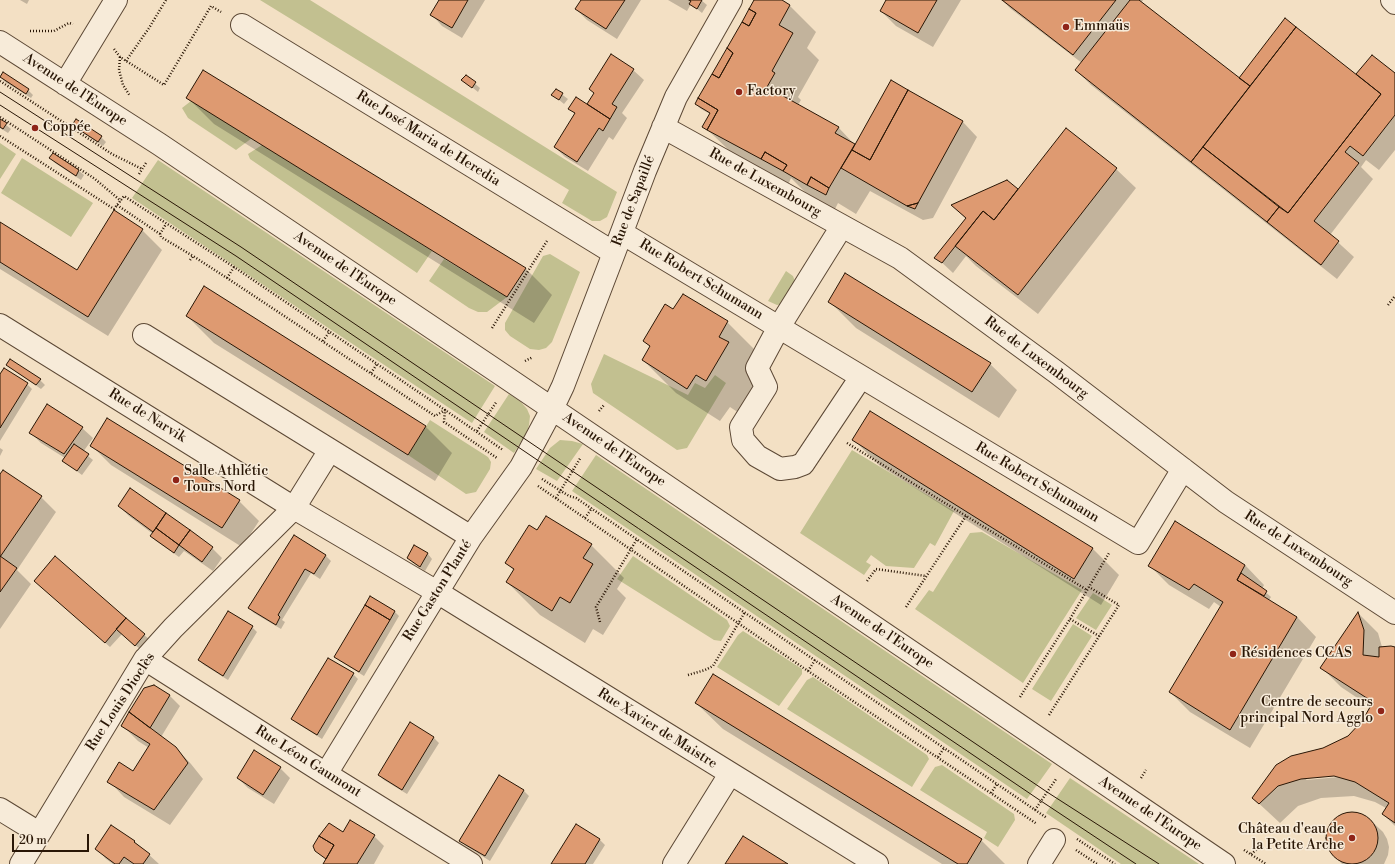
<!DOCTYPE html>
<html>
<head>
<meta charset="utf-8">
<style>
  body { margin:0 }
  #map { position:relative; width:1395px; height:864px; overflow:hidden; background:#f3e0c4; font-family:"Libre Bodoni",serif }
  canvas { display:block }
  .scale { position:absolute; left:12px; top:834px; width:77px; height:18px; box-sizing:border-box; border:2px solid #291605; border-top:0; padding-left:5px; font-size:12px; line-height:14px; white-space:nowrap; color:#291605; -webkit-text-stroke:3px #f7ebd9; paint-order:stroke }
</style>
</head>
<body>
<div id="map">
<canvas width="1395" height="864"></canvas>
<div class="scale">20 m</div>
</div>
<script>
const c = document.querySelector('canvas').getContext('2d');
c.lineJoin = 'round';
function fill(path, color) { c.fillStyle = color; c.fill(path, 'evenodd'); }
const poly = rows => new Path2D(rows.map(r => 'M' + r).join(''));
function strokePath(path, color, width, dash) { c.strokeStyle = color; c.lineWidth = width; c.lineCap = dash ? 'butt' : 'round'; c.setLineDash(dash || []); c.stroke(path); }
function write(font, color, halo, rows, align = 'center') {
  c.font = font + ' "Libre Bodoni",serif'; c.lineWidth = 3; c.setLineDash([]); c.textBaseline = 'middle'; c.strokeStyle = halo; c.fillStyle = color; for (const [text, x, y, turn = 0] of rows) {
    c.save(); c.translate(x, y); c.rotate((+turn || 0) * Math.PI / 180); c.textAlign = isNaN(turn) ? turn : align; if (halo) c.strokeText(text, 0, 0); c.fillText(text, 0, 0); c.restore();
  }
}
const green = poly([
  [260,0,310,0,617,192,607,217,600,221,592,221,562,203,569,190],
  [191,101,252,138,236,150,188,118,182,108],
  [0,143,16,154,0,179],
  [262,145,432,251,417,273,250,159,248,154],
  [22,158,93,203,71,237,1,193],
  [158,160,495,386,472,423,132,198],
  [550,254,580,272,552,342,546,348,539,350,530,349,510,336,505,330,505,323,543,256],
  [444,259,507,297,487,312,478,312,469,308,429,281],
  [786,271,793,276,796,284,784,304,777,305,768,301],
  [604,354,688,395,695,383,705,388,715,375,726,383,687,448,677,450,593,393,591,384],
  [509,394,521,402,527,409,530,416,529,425,527,432,514,453,484,432],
  [430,420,488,457,491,462,490,469,476,492,466,494,408,455],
  [560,440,572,441,583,444,557,481,536,469,550,448],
  [852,450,954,511,935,546,930,543,914,568,886,566,871,555,866,562,871,565,864,575,800,533],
  [596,455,1052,764,1027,799,572,491],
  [982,532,1082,590,1023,683,915,609,929,590,933,592,970,533],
  [633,556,727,620,730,626,721,641,714,640,617,579],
  [1093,593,1112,605,1096,630,1076,618],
  [1073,624,1092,636,1051,701,1032,689],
  [743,631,802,669,802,674,779,706,717,667,738,635],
  [813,677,927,755,929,759,912,787,787,709,807,680],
  [942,765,1014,814,1015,820,998,847,984,838,987,832,920,790,935,767],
  [1070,778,1199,864,1121,864,1046,813]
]);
const shadow = poly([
  [20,0,29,0,27,4],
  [441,0,485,0,462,38,442,26,432,15],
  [582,0,641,0,617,39,587,20,576,9],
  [668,0,701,0,707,5,702,13,691,4,687,11],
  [755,0,780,0,790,6,816,32,807,48,819,60,798,97,801,100,798,105,838,127,855,145,962,121,977,137,933,218,923,220,870,191,856,214,838,203,834,211,811,198,791,178,788,185,735,156,713,135,704,127,710,114,701,109,696,104],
  [887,0,961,0,933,47,896,26,881,11],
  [1002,0,1143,0,1141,3,1239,79,1285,20,1356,76,1372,56,1395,74,1395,150,1379,170,1366,160,1361,167,1373,179,1330,235,1354,257,1337,279,1091,85,1076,70,1082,63,1011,9],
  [633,70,644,80,622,113,627,118,613,140,609,137,588,171,565,157,555,147,575,114,569,108,587,105,595,94],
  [466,76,480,88,478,92,463,80],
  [1,77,28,90,33,95,31,98,5,82],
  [556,90,568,99,564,104,553,95],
  [188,98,525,268,552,295,534,323,214,124],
  [0,120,11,129,8,133,0,128],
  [73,125,101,137,106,142,103,146,78,130],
  [51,158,79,171,84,175,81,180,55,163],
  [1116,169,1136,188,1038,314,976,266,966,256,953,273,936,257,966,219,952,205,1006,182,1018,191],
  [0,223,77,271,142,230,162,250,108,336,0,269],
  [683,295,727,322,760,355,761,376,739,413,730,407,720,421,676,393,643,360,651,348,644,341,674,310],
  [830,302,990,364,1017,390,999,418,856,328],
  [187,316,426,427,452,453,435,481,214,343],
  [7,365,40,380,45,385,41,389,12,369],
  [0,376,27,384,32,389,0,441],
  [82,428,93,438,83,452,93,460,82,475,63,461,65,458,41,443,31,433],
  [854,440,1092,548,1119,575,1101,605,880,466],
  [92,446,239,501,259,521,242,547,111,465],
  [0,448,3,450,0,456],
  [0,476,41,497,56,512,17,570,31,584,0,629],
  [131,489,212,548,222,558,213,571,184,551,179,557,156,541,151,536,153,534,129,516,119,506],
  [537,532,591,545,624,578,617,589,626,598,603,635,593,629,585,643,540,615,507,582,514,571,507,563],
  [294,537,326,556,331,561,320,579,311,573,282,620,285,622,281,629,254,613,249,608],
  [415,546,428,554,432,559,425,571,413,563,408,558],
  [55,557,150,640,141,650,122,634,110,647,40,586],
  [1245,565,1264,585,1262,589,1271,597,1269,600,1297,617,1316,637,1250,748,1190,712,1170,692,1221,607,1214,602,1209,609,1169,585,1150,566],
  [394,611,399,616,364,676,340,661,335,657],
  [1359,614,1378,633,1382,647,1395,648,1395,826,1383,814,1386,808,1375,802,1354,796,1321,798,1298,806,1280,823,1253,798,1324,749,1348,736,1363,722,1371,707,1341,687,1322,668],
  [1339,775,1339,777,1306,780,1308,777],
  [252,627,257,632,228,680,204,665,199,660],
  [353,674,358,679,322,739,298,724,293,719],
  [153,686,170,696,180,706,161,737,176,748,191,764,203,779,170,825,124,797,109,781,133,772,149,748,138,741,123,726],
  [696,703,981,840,1005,864,942,864,723,729],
  [410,723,434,738,439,743,407,794,384,780,379,775],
  [280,768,290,778,274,804,248,788,238,778],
  [500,776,524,791,529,796,490,861,466,846,461,841],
  [1350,812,1358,813,1366,816,1383,832,1387,839,1389,847,1388,855,1384,864,1342,864,1333,854,1329,848,1327,840,1330,824,1336,818,1343,814],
  [576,825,600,840,605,845,593,864,552,864],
  [111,826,135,842,159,864,113,864,106,859,96,848],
  [343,833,374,836,384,846,374,864,324,864,326,859,316,850]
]);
const building = poly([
  [439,0,468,0,452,28,430,15,439,0],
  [581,0,625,0,606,29,575,9,581,0],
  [689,0,702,0,697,9,689,4,691,1,689,0],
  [754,0,782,0,790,5,779,25,793,33,772,71,775,73,767,87,839,127,835,133,855,144,829,188,811,177,807,185,783,171,787,165,765,152,761,159,707,130,718,110,698,98,712,74,719,78,733,53,727,48,742,22,749,26,756,13,749,9,754,0],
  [886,0,937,0,918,33,880,11,886,0],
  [1002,0,1116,0,1073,55,1002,0],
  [1130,0,1139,0,1250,86,1191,162,1075,70,1130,0],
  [749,9,756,13,749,26,742,22,749,9],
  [1285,18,1296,27,1250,86,1239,78,1285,18],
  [1296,27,1381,94,1288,213,1203,147,1296,27],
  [727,48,733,53,719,78,712,74,727,48],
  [611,54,634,69,612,104,617,107,610,119,587,104,594,93,589,89,611,54],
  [1372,55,1395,73,1395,115,1363,156,1350,146,1345,152,1359,163,1314,221,1339,241,1321,265,1267,222,1279,207,1288,213,1381,94,1356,74,1372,55],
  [203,70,526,268,507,297,186,98,203,70],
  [3,72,29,89,26,94,0,77,3,72],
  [466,75,476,82,472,88,461,80,466,75],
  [891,80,908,90,870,160,852,150,891,80],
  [556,89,563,93,559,100,551,95,556,89],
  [908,90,963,121,918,203,907,206,841,168,852,150,870,160,908,90],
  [576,97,610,119,603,131,599,128,577,162,554,147,575,113,568,109,576,97],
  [698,98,718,110,707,130,702,127,710,113,695,104,698,98],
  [0,119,7,123,3,129,0,127,0,119],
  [76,119,102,136,98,142,72,125,76,119],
  [1066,128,1117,168,1018,295,955,246,983,211,994,220,1066,128],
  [1203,147,1279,207,1267,222,1191,162,1203,147],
  [765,152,787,165,783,171,761,159,765,152],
  [53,153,79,170,76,176,49,158,53,153],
  [811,177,829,188,826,195,807,185,811,177],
  [1007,180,1018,189,994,220,983,211,942,263,934,258,966,218,951,205,1007,180],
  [918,203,915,209,907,206,918,203],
  [114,210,143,229,88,317,0,262,0,222,77,270,114,210],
  [845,273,991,363,972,392,828,302,845,273],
  [204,286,426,426,408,455,186,316,204,286],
  [683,294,728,321,719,337,729,342,706,381,696,375,687,389,642,360,650,346,643,341,665,304,673,309,683,294],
  [10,359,41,379,36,385,6,365,10,359],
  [4,368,28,383,0,428,0,374,4,368],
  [47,404,83,427,64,454,29,433,47,404],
  [870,411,1093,548,1074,579,852,440,870,411],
  [107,418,240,500,222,528,90,446,107,418],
  [74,444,89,454,77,471,62,461,74,444],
  [3,470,42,496,0,557,0,474,3,470],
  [130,488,166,513,153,532,118,506,130,488],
  [166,513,190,530,179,545,156,528,166,513],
  [546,516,592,544,583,558,593,564,570,603,560,597,552,611,506,582,514,569,505,563,529,525,537,530,546,516],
  [1175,521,1245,565,1237,580,1297,617,1230,730,1169,692,1223,602,1194,584,1189,590,1148,566,1175,521],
  [156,528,179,545,174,553,150,536,156,528],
  [190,530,213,547,202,562,179,545,190,530],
  [294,535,326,555,314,574,305,569,278,615,280,617,276,625,248,608,294,535],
  [414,545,428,553,420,567,407,558,414,545],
  [0,556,17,568,0,592,0,556],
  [55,556,126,618,105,643,34,581,55,556],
  [1241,573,1267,591,1264,596,1237,580,1241,573],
  [370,596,395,611,390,620,365,605,370,596],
  [365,605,390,620,359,672,334,657,365,605],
  [228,611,253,626,223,676,198,660,228,611],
  [1358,612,1364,630,1363,655,1379,657,1379,647,1391,646,1395,647,1395,823,1382,814,1389,803,1355,782,1334,776,1301,779,1278,786,1259,804,1252,798,1276,765,1291,756,1323,748,1348,736,1362,721,1373,702,1320,668,1358,612],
  [126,618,145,634,135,646,116,629,126,618],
  [328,658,354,673,317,735,291,719,328,658],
  [713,674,982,839,967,864,958,864,695,703,713,674],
  [154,685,170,695,150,728,129,712,144,688,154,685],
  [129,712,176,747,188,763,154,810,107,782,119,762,133,771,150,744,121,726,129,712],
  [410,722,434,737,402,790,378,775,410,722],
  [254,750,281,767,263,795,237,778,254,750],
  [499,775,524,790,485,856,459,841,499,775],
  '1326 838a26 26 0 1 1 52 0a26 26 0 1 1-52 0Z',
  [350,820,375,835,357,864,323,864,334,845,319,836,329,823,343,832,350,820],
  [576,824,600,839,585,864,551,864,576,824],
  [111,825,135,841,134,842,150,854,143,864,134,864,124,857,119,864,115,864,95,849,111,825],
  [319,836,334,845,326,859,315,851,313,846,319,836],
  [743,836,788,864,725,864,743,836]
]);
const path = poly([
  [30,31,54,31,69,23,73,24],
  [114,49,120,57,164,85,211,6,221,12],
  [120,57,119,70,123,85,130,96],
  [126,61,149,28,166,0],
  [0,81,112,154,142,169],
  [0,117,95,179,121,201],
  [0,136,114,209,124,196,234,267,445,410,444,422,497,458],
  [139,174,146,163],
  [117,205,160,234,161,237,193,256],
  [160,234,166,224],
  [190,260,193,256,227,278,435,416,445,410,503,450],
  [227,278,234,267],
  [1388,305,1395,296],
  [492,328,547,241],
  [323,341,330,331],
  [525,361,533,357],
  [371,373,377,364],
  [599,411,604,405],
  [477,431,497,401],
  [847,443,1087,590],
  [542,479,569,496,576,498,1047,818],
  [538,486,808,671,1037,824],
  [556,498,581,457],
  [585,518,592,508],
  [867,581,876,569,926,576],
  [906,607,966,516],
  [1070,619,1099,636],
  [600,622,596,607,637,539],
  [808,671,815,660],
  [688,675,705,670,713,666,745,612],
  [1020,697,1070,619,1109,553],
  [1049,715,1119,605,1089,587],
  [938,757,944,748],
  [1141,778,1146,770],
  [991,793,997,784],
  [1035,810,1056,779],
  [1077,839,1115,864],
  [1076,850,1097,864],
  [1244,850,1266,864],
  [1251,854,1260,847]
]);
const minor = poly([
  [1392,0,1395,3],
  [242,25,614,253],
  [0,42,159,144,498,372,1224,864],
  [65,84,116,0],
  [663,127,900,258,1056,372,1226,502,1395,613],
  [842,226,779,327,757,368,766,387,741,427,743,440,757,456,780,469,795,467,803,464,861,377],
  [622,233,1138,543,1183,469],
  [0,325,294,508,437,592,877,864],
  [144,335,471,537],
  [145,659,326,774,471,864],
  [326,774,471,537,521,467,552,409,563,386,614,253,645,171,676,97,731,0],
  [0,809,39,833],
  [21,864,145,659,173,628,294,508,330,450],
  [674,864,730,774],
  [1039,864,1054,840]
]);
const tram = poly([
  [0,92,241,247,1047,792,1159,864],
  [0,105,236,256,1041,801,1136,864]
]);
const markers = [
  [1066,27,4,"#8f2418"],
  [739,92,4,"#8f2418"],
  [35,128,4,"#8f2418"],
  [176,480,4,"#8f2418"],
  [1233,654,4,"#8f2418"],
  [1381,711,4,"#8f2418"],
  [1352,838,4,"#8f2418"]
];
const poiNames = [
  ["Emmaüs",1074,27],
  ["Factory",747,92],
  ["Coppée",43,128],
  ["Salle Athlétic",184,472],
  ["Tours Nord",184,488],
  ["Résidences CCAS",1241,654],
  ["Centre de secours",1373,703,"right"],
  ["principal Nord Agglo",1373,719,"right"],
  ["Château d'eau de",1344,830,"right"],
  ["la Petite Arche",1344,846,"right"]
];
const streetNames = [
  ["Avenue de l'Europe",75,90,33],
  ["Rue José Maria de Heredia",428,139,32],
  ["Rue de Luxembourg",765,183,29],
  ["Rue de Sapaillé",634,201,-69],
  ["Avenue de l'Europe",345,269,34],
  ["Rue Robert Schumann",701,280,31],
  ["Rue de Luxembourg",1036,358,37],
  ["Rue de Narvik",147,416,32],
  ["Avenue de l'Europe",614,450,34],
  ["Rue Robert Schumann",1037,483,31],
  ["Rue de Luxembourg",1298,549,33],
  ["Rue Gaston Planté",438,591,-58],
  ["Avenue de l'Europe",882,632,34],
  ["Rue Louis Dioclès",121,702,-57],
  ["Rue Xavier de Maistre",657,729,32],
  ["Rue Léon Gaumont",308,762,32],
  ["Avenue de l'Europe",1150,814,34]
];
fill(green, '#c2c090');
fill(shadow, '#0003');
fill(building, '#de9a71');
strokePath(building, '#291605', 1);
strokePath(minor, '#5c4835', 24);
strokePath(path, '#291605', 2.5, [1, 2]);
strokePath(minor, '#f7ebd9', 22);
strokePath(tram, '#291605', 1);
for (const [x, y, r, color] of markers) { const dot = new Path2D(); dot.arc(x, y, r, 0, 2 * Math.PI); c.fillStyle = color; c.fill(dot); strokePath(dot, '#f7ebd9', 1.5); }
write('14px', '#291605', '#f7ebd9', poiNames, 'left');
write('14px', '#291605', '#f7ebd9', streetNames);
</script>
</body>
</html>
